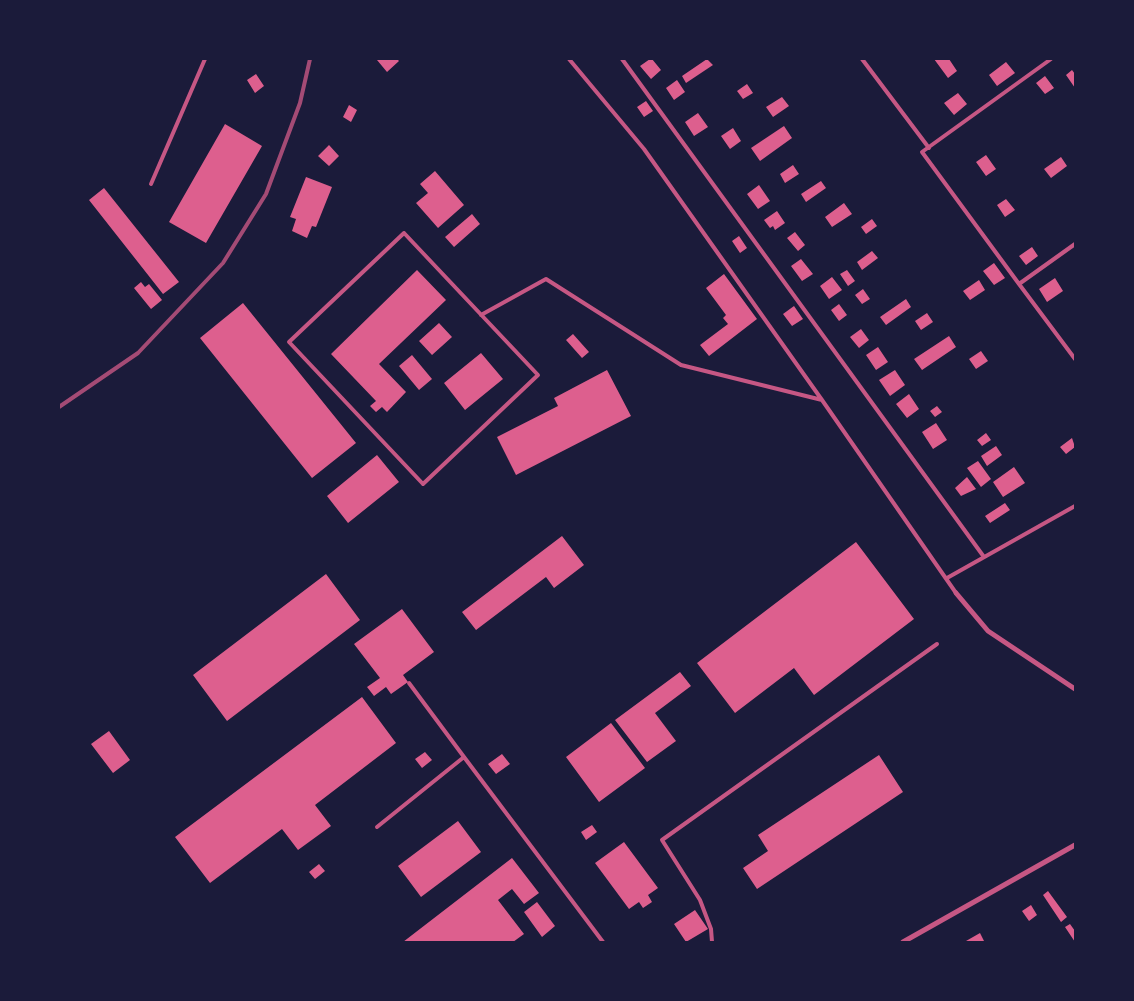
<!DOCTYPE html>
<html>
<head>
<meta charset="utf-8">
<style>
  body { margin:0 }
  #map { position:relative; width:1134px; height:1001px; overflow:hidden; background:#1b1b3a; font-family:"Sofia Sans Condensed",sans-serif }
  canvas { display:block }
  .frame { position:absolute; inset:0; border:60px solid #1b1b3a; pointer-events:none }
</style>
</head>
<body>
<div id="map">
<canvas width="1134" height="1001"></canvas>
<div class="frame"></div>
</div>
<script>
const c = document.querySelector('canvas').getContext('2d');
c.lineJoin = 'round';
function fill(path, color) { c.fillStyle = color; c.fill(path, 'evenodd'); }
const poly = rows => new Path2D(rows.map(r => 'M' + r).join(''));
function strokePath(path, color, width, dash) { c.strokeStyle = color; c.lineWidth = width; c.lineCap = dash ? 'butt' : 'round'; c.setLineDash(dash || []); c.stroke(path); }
const building = poly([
  [378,59,397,59,399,61,387,72,377,60],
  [650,59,652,59,661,70,651,79,640,66],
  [707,59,713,65,686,83,682,76],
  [934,59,949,59,957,71,948,78],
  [1006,62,1015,73,997,86,989,75],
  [1072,70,1075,74,1075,88,1066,75],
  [256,74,264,86,255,93,247,80],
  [1045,76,1054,88,1045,94,1036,83],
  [677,80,685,92,674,100,666,88],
  [747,84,753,93,743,99,737,91],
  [958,93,967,104,954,115,944,103],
  [782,97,789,106,773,117,766,107],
  [646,101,653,111,644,117,637,107],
  [349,105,357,110,351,122,343,117],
  [698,113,708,127,694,136,685,122],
  [225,124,262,146,206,243,169,222],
  [784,126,792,138,760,161,751,148],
  [733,128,741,141,730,149,721,136],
  [329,145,339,156,329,166,318,156],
  [986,155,996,169,986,176,976,162],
  [1061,157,1067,166,1051,178,1044,169],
  [793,165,799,174,785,183,780,174],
  [435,171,464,205,438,228,416,203,428,193,420,184],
  [306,177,332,187,316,227,312,226,307,238,292,231,296,219,290,217],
  [821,181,826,188,806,202,801,194],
  [759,185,770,201,758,209,747,194],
  [104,188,179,282,163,294,89,200],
  [1006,199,1015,210,1005,217,997,205],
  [844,203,852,214,832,227,825,217],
  [777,211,785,223,775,230,773,226,770,228,764,220],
  [472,214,480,224,454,247,445,237],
  [872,219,877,226,866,234,861,227],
  [795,232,805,245,798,251,787,238],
  [739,236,747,248,740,253,732,241],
  [1032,247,1038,256,1026,265,1019,256],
  [872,251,878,258,862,270,857,262],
  [801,259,813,274,802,281,791,266],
  [994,263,1005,278,994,285,983,271],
  [417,270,446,300,379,364,406,392,387,412,382,407,376,412,370,406,376,401,331,354],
  [847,270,855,281,848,286,840,274],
  [724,274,757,319,709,356,700,345,728,324,723,318,726,315,706,288],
  [832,277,842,290,829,299,820,286],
  [1055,278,1063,291,1047,302,1039,289],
  [979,280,985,290,970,300,963,291],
  [141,282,145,287,149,284,162,300,151,309,134,288],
  [863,289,870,299,862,304,855,295],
  [906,299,911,307,886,325,880,317],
  [243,303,356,443,312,478,200,338],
  [839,304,847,315,839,321,831,310],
  [794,306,803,319,792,326,783,314],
  [927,313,933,322,921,330,915,321],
  [439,323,452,337,432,355,419,341],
  [861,329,869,340,859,348,850,337],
  [573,334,589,352,582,358,566,340],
  [949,336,956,347,922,370,914,359],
  [878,347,888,362,876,370,866,355],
  [981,351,988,361,976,369,969,359],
  [481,353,503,379,465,410,444,383],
  [412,355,432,379,419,390,399,366],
  [607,370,631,416,516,475,497,437,558,406,554,398],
  [895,370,905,385,890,396,879,380],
  [909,394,919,409,907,418,896,404],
  [937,406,942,412,935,417,930,411],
  [936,423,947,440,933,449,922,432],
  [986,433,991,440,982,446,977,440],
  [1072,438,1075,447,1066,454,1060,447],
  [996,446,1002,455,987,466,981,456],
  [377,455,399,482,348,523,327,496],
  [978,461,991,479,981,487,967,468],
  [1014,467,1025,483,1003,497,993,482],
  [967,477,976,489,961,496,955,488],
  [1005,503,1010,510,990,523,985,516],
  [562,536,584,565,554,588,546,577,476,630,462,612],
  [856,542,914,619,814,695,794,668,735,713,697,663],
  [326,574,360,620,227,721,193,675],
  [402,609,434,652,403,675,408,682,391,694,386,687,374,696,367,687,380,678,354,644],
  [680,672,691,686,655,713,676,741,647,762,615,720],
  [362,697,396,743,315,805,331,826,298,850,282,829,210,883,175,837],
  [611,723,645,768,599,802,566,757],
  [109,731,130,760,113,773,91,744],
  [425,752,432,760,422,768,415,759],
  [502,754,510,764,496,774,488,764],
  [879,755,903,792,757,889,743,868,768,851,758,835],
  [458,821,481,852,421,897,398,866],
  [592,825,597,832,586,840,581,832],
  [624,842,658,888,648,895,652,902,643,908,639,902,629,909,595,863],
  [512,858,539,893,524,904,512,889,498,900,524,934,513,942,403,942],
  [319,864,325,871,315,879,309,872],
  [1048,891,1067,917,1061,922,1043,895],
  [537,902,555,926,542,937,524,912],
  [1031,905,1037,915,1029,921,1022,911],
  [695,910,708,929,686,942,674,924],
  [1070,924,1075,931,1075,942,1065,927],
  [980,933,984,941,967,942,966,941]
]);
const service = poly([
  [569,59,644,149,822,400,956,593],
  [622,59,984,557],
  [862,59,929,148],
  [151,184,205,59],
  [404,233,538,375,423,484,289,342,404,233],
  [1075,244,1019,284,1075,359],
  [1019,284,922,152,1051,59],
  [481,315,546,279,681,365,822,400],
  [947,578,1075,506],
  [409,683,464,757],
  [377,827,464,757,603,942],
  [712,942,711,929,700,900,662,840,937,644]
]);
const minor = poly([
  [956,593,988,631,1075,689],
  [903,942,1075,845]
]);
const rail = poly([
  [59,407,138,353,223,263,266,194,300,103,310,59]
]);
fill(building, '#dd5f8e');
strokePath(service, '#c65784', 4);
strokePath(minor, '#c65784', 5);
strokePath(rail, '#a44b75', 4);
</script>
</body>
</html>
